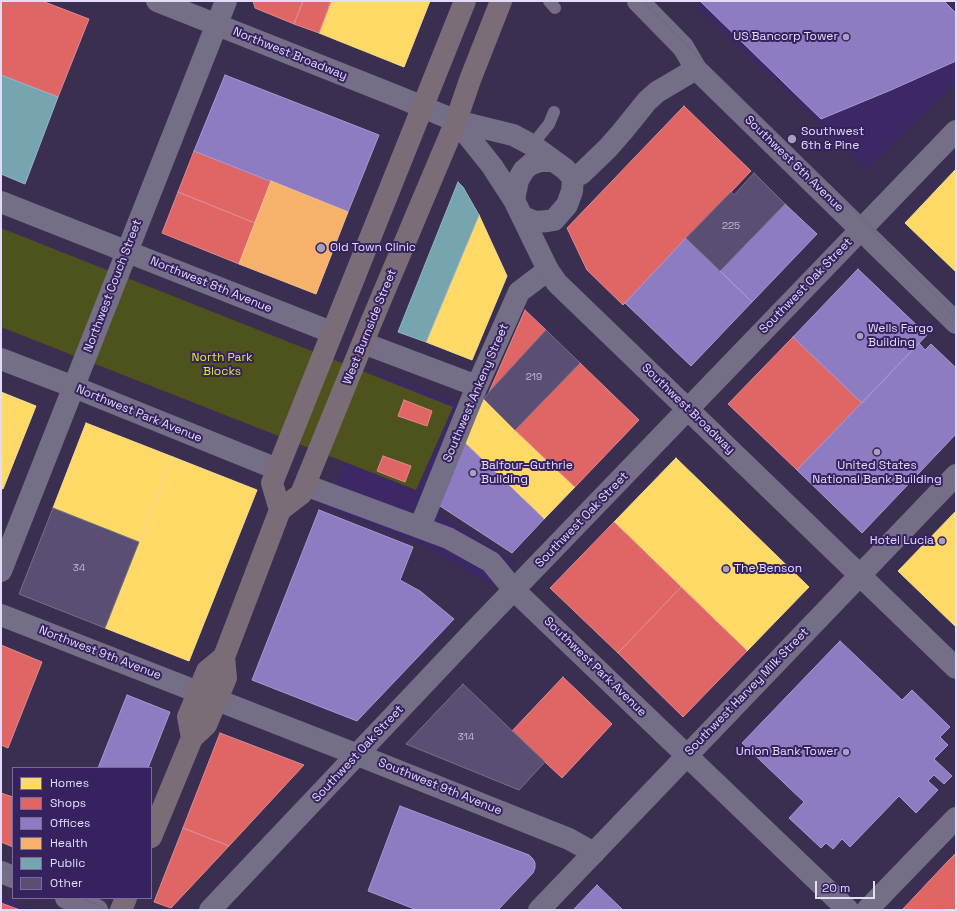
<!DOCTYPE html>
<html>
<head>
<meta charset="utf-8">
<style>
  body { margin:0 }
  #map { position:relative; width:957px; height:911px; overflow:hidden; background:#3a2f50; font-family:"Space Grotesk",sans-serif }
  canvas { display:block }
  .frame { position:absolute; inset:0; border:2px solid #e2dcfa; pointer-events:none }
  .legend { position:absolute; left:12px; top:767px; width:140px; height:132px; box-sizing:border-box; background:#36225e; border:1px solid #7b6c9c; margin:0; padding:5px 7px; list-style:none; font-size:12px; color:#e2dcfa }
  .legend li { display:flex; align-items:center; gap:8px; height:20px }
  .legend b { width:20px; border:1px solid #7b6c9c }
  .scale { position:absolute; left:815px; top:881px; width:60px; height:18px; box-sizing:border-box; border:2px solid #e2dcfa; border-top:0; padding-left:5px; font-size:12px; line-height:14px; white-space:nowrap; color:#e2dcfa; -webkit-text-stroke:3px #36225e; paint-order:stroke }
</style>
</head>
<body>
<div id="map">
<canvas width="957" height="911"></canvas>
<div class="frame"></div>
<ul class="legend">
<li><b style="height:11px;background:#ffd966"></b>Homes</li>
<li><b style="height:11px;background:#e06666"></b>Shops</li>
<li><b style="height:11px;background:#8e7cc3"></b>Offices</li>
<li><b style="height:11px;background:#f6b26b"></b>Health</li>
<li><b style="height:11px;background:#76a5af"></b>Public</li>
<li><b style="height:11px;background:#5a4e72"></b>Other</li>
</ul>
<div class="scale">20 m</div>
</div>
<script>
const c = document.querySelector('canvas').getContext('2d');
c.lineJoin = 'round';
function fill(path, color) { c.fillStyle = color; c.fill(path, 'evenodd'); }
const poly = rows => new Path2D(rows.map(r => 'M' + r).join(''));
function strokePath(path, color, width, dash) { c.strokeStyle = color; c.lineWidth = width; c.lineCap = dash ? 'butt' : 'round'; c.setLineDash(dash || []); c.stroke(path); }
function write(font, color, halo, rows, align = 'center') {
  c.font = font + ' "Space Grotesk",sans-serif'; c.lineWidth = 4; c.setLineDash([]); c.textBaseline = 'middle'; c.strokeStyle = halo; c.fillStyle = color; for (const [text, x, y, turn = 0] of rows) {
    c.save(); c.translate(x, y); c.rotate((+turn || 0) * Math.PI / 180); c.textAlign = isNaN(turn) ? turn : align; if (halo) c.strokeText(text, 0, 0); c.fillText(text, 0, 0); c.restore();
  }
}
const built = poly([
  [691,1,946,1,956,11,956,82,867,170],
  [380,374,473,409,436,513,516,562,493,586,421,544,320,506,328,504],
  [1,896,35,910,1,910]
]);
const green = poly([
  [1,228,453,407,416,490,1,327]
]);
const homes = poly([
  [331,1,430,1,404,67,319,33,331,1],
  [956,169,956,272,905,223,956,169],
  [479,215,507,276,472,360,426,342,479,215],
  [1,392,36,406,3,489,1,488,1,392],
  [484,399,575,487,544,519,464,442,484,399],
  [86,423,173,457,139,542,53,508,86,423],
  [173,457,257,490,189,661,105,628,173,457],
  [676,458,809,587,747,651,614,522,676,458],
  [956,511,956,627,898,571,956,511]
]);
const shops = poly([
  [1,1,42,1,89,19,58,97,1,75,1,1],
  [253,1,303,1,294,24,255,8,253,1],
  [303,1,331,1,319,33,294,24,303,1],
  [684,106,751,171,623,305,587,270,567,228,684,106],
  [194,151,271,181,255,223,178,192,194,151],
  [178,192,255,223,239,264,162,233,178,192],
  [525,310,546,330,489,392,525,310],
  [793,337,862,403,797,470,728,404,793,337],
  [580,363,639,420,575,487,515,430,580,363],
  [404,400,432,411,427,426,398,416,404,400],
  [383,456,411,466,405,482,377,471,383,456],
  [614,522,681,587,618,653,550,588,614,522],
  [681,587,747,651,683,717,618,653,681,587],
  [1,645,42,662,8,748,1,745,1,645],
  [563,677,612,724,562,778,512,731,563,677],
  [220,733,304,765,229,846,183,828,220,733],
  [1,793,13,797,13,847,1,842,1,793],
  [183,828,229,846,171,908,154,902,183,828],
  [956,853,956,910,902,910,948,861,956,853],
  [1,903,20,910,1,910,1,903]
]);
const offices = poly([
  [700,1,944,1,956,13,956,61,891,90,821,119,700,1],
  [225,75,379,135,348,212,194,151,225,75],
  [785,204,817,234,752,302,720,271,785,204],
  [686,238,752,302,691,366,625,303,686,238],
  [858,269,927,335,862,403,793,337,858,269],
  [919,343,925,350,931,344,956,368,956,434,862,533,797,470,919,343],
  [464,442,544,519,512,553,437,504,464,442],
  [319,510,413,547,400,580,420,591,454,619,357,721,252,680,319,510],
  [840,641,902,700,912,690,950,727,940,737,948,745,934,759,952,776,944,784,934,775,928,781,938,790,916,813,899,796,850,847,842,839,833,849,826,843,821,848,789,818,804,802,742,743,840,641],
  [127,695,170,712,148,768,98,768,127,695],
  [400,806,529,855,533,859,535,863,535,868,533,873,498,910,417,910,368,891,400,806],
  [597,885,623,910,573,910,597,885]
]);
const health = poly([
  [271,181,348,212,316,294,239,264,271,181]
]);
const public = poly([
  [1,75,58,97,25,184,1,174,1,75],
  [458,182,463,187,479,215,426,342,398,332,458,182]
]);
const building = poly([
  [754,173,785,204,720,271,686,238,731,192,734,195,754,173],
  [546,330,580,363,515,430,484,399,489,392,546,330],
  [53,508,139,542,105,628,19,594,53,508],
  [463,684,545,762,519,790,406,744,463,684]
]);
const lane = poly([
  [549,1,555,8],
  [532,145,549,124,554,112]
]);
const street = poly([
  [1,202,331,332],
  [363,343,477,386],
  [1,359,74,387,277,469],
  [305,485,448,538,491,562,514,590,848,910],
  [420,527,477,386,519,292,548,270],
  [1,615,198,692],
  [217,700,358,755,569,839,594,853]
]);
const secondary = poly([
  [157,1,399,97,456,121,513,135,532,145,565,169,573,178],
  [638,1,683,47,696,69,956,323],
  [456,121,492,166,514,200,548,270,557,283,956,668],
  [573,178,581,174,608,148,622,132,647,101,657,92,696,69],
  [514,200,518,180,524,170,531,164,540,161,553,161],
  [523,217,535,222,548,221,554,220,567,205,572,191,573,178],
  [1,571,226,1],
  [1,872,13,877],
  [66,898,97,910],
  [210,910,475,630,956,131],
  [539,910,956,475],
  [867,910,956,818]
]);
const primary = poly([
  [280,510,272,483,465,1],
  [192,738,188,717,207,671,224,657],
  [151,837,192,738,206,725,226,678,224,657,280,510,301,494,370,325,456,121,470,80,501,1],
  [121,910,126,898]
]);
const tram = poly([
  [642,1,867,223,956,318],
  [1,867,13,871],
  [80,898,111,910]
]);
const markers = [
  [846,37,4,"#a79fbe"],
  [792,139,5,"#a79fbe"],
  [321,248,5,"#a79fbe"],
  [860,336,4,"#a79fbe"],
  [877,452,4,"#a79fbe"],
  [473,473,4,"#a79fbe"],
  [942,541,4,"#a79fbe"],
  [726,569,4,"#a79fbe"],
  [846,752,4,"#a79fbe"]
];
const numberNames = [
  ["225",731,226],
  ["219",534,377],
  ["34",79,568],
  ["314",466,737]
];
const poiNames = [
  ["US Bancorp Tower",838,37,"right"],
  ["Southwest",801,132],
  ["6th & Pine",801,146],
  ["Old Town Clinic",330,248],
  ["Wells Fargo",868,329],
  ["Building",868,343],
  ["Balfour–Guthrie",481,466],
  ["Building",481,480],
  ["United States",877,466,"center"],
  ["National Bank Building",877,480,"center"],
  ["Hotel Lucia",934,541,"right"],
  ["The Benson",734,569],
  ["Union Bank Tower",838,752,"right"]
];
const streetNames = [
  ["Northwest Broadway",290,54,22],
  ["Southwest 6th Avenue",794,164,44],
  ["Northwest 8th Avenue",211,285,22],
  ["Northwest Couch Street",113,286,-69],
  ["Southwest Oak Street",806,286,-46],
  ["West Burnside Street",370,327,-68],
  ["Southwest Ankeny Street",476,393,-67],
  ["Southwest Broadway",688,409,44],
  ["Northwest Park Avenue",139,414,22],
  ["Southwest Oak Street",582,520,-46],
  ["Northwest 9th Avenue",100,653,21],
  ["Southwest Park Avenue",595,667,44],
  ["Southwest Harvey Milk Street",747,692,-46],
  ["Southwest Oak Street",358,754,-47],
  ["Southwest 9th Avenue",440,787,22]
];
const parkNames = [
  ["North Park",222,358],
  ["Blocks",222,372]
];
fill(built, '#3d2866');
fill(green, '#4e521c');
fill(homes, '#ffd966');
strokePath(homes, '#f6da92', 1);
fill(shops, '#e06666');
strokePath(shops, '#e18992', 1);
fill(offices, '#8e7cc3');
strokePath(offices, '#a799d4', 1);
fill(health, '#f6b26b');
strokePath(health, '#f0bf96', 1);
fill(public, '#76a5af');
strokePath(public, '#96b6c6', 1);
fill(building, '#5a4e72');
strokePath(building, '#776f8b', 1);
strokePath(lane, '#756e87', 12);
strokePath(street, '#756e87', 22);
strokePath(secondary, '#756e87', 22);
strokePath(primary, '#7b6d78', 22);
strokePath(tram, '#6e6680', 1);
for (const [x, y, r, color] of markers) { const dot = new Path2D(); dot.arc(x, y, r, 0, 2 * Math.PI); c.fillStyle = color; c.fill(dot); strokePath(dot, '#36225e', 1.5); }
write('10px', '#c0b8d8', null, numberNames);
write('12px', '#e2dcfa', '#36225e', poiNames, 'left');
write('12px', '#e2dcfa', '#36225e', streetNames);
write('12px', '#dcec2a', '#36225e', parkNames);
</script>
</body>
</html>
